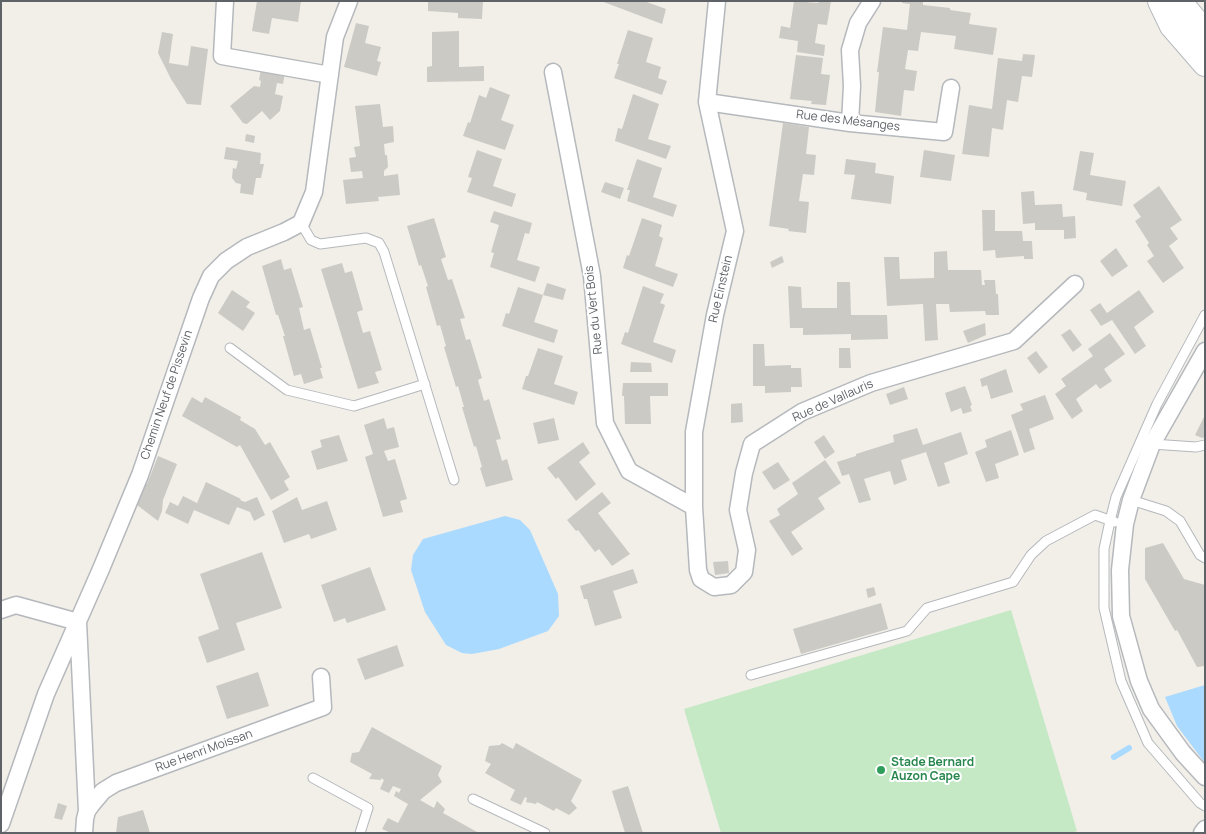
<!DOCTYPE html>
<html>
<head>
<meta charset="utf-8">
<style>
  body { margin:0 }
  #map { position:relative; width:1206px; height:834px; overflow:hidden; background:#f1efe8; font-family:Manrope,sans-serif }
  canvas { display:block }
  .frame { position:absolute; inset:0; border:2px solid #5f6368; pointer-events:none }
</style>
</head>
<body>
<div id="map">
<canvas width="1206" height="834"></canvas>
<div class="frame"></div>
</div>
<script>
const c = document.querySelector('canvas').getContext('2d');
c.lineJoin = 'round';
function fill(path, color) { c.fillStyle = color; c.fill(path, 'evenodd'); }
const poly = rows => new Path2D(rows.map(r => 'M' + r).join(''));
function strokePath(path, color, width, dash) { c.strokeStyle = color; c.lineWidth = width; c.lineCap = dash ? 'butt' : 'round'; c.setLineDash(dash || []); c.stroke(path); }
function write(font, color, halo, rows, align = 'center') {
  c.font = font + ' Manrope,sans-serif'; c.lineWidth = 4; c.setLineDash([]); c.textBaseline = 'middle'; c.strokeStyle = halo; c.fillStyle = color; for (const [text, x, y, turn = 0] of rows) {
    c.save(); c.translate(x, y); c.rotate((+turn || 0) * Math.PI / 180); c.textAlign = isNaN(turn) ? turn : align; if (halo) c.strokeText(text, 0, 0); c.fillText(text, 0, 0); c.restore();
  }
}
const green = poly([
  [1011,610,1077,831,1071,833,721,833,684,709]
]);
const water = poly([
  [505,516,520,520,530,530,558,594,559,616,548,631,499,649,472,654,462,653,446,645,425,612,411,570,413,555,423,539],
  [1205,685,1205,763,1177,726,1165,697]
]);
const stream = poly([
  [1114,757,1129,748]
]);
const building = poly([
  [257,1,301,1,298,22,272,18,269,34,252,31],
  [428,1,483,1,482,19,458,18,458,13,428,11],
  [601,1,644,1,666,9,662,24],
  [794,1,818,3,819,1,831,1,827,25,818,24,815,43,825,45,824,56,797,52,798,41,779,38,781,26,790,28],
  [902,1,923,1,923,5,950,8,950,10,971,13,969,24,997,28,993,55,954,49,956,36,921,32,918,51,908,50,905,69,917,71,914,91,904,90,901,116,875,112,879,72,877,72,883,27,907,30,910,4,902,3],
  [356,23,369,26,365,43,381,47,377,61,381,62,377,76,344,67],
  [628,30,653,38,646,62,661,67,658,78,667,81,662,95,614,78,619,64,617,64],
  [459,31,459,67,484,66,484,81,427,82,427,67,432,66,432,32],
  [162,32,173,34,169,63,188,66,191,46,208,49,201,105,187,104,171,79,158,53],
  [1023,54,1035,55,1032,77,1022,76,1018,102,1007,100,1003,130,992,128,989,157,962,154,969,105,992,109,998,58,1022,61],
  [796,55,823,58,821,74,830,75,826,105,811,104,812,101,790,99],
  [261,69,285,72,283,84,277,83,275,94,283,96,280,111,270,120,262,111,247,124,243,123,230,106,254,86,260,87,261,81,259,80],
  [490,87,510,95,501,120,514,125,505,150,463,136,468,122,470,123,479,95,486,98],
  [633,94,659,104,648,139,671,146,666,159,615,141,618,128,622,129],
  [380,104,383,127,393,126,394,142,384,144,385,155,387,155,388,167,384,171,384,176,398,174,400,195,378,197,379,201,346,204,343,180,363,178,362,171,351,172,349,158,356,157,354,147,360,146,355,106],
  [783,123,809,127,806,154,816,155,814,175,803,174,799,201,809,202,806,233,788,231,789,229,769,226],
  [246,134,255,136,254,143,245,141],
  [226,147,261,153,260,164,264,164,261,178,256,178,253,195,240,193,241,184,236,183,232,178,233,168,236,169,238,161,224,159],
  [477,150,502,159,493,186,516,194,512,207,467,192,472,178,468,177],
  [924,150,955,155,951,181,920,177],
  [1080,151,1094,153,1090,175,1126,181,1122,206,1086,200,1087,193,1073,190],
  [637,159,662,168,653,197,677,205,673,217,627,201,630,190,627,190],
  [846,159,876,163,875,173,894,176,891,204,851,199,855,175,844,174],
  [605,182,624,188,620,199,601,192],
  [1159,186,1182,220,1170,228,1178,239,1169,246,1184,268,1163,283,1147,261,1154,256,1147,245,1149,243,1135,221,1141,217,1133,205],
  [1034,191,1035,205,1062,204,1063,217,1075,216,1076,238,1064,239,1064,230,1035,230,1035,223,1023,224,1021,192],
  [982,210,995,210,995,231,1022,231,1023,241,1032,241,1033,259,1024,259,1024,256,996,258,995,250,983,251],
  [494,211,532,223,529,234,525,233,517,260,540,267,535,282,490,267,494,253,491,252,499,225,490,222],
  [434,218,446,257,441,259,448,280,452,279,465,318,460,319,466,340,470,339,482,378,478,380,484,401,489,399,501,439,496,440,502,461,507,459,513,480,486,487,480,468,482,467,476,446,474,447,462,407,464,407,458,386,456,387,444,347,446,346,440,325,437,326,426,287,428,286,421,265,419,266,407,226],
  [642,218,662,225,659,236,663,238,655,266,678,274,673,287,623,268,627,255,629,256],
  [1116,248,1128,266,1112,277,1100,261],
  [947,251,948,270,981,270,982,285,985,285,984,280,995,280,996,294,998,294,999,315,986,315,985,311,950,312,949,304,936,304,938,340,925,341,923,304,887,306,884,257,899,257,900,279,934,278,934,252],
  [782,256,784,262,772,268,770,262],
  [281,259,284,270,291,268,303,307,299,308,304,330,310,328,322,368,320,368,323,378,304,384,301,374,294,376,283,336,285,336,278,315,276,315,262,266],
  [342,263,345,273,352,271,363,310,357,312,363,333,370,331,382,370,375,372,379,383,358,389,321,269],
  [837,282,850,282,851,315,887,315,888,339,851,340,851,334,803,335,803,328,790,328,788,286,801,287,802,308,837,308],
  [547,283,566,289,563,300,543,295],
  [643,286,664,294,660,303,665,305,653,342,676,350,672,363,621,344,625,332,628,333],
  [518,287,543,295,534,322,558,330,554,343,502,326,506,313,509,314],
  [232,290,250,302,246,307,255,313,243,331,218,313],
  [1139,290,1154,312,1134,327,1146,346,1135,354,1112,320,1101,326,1090,310,1100,303,1107,313],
  [985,323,986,335,968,343,963,331],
  [1070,329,1082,345,1073,352,1061,335],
  [1110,333,1125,354,1104,369,1112,381,1100,389,1096,384,1076,399,1083,411,1072,419,1055,394,1066,386,1061,379,1093,356,1088,349],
  [753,344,764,344,765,366,791,365,791,368,801,368,802,387,791,387,791,392,765,393,765,386,753,386],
  [538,348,563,356,554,384,578,392,574,405,522,389,526,376,528,376],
  [839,348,850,348,851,368,839,368],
  [1036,351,1048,367,1039,374,1027,358],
  [631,362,651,363,652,372,630,372],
  [1006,369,1013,392,991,399,987,385,982,387,980,379],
  [623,383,668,383,668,396,650,396,651,424,625,424,624,396,622,396],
  [965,386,972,405,970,406,972,411,963,414,961,408,951,412,945,393],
  [904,387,908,399,890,405,886,394],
  [1045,395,1054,419,1029,429,1035,449,1024,453,1011,415,1023,410,1020,404],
  [192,397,202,403,205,397,241,417,240,420,255,429,265,445,270,442,290,477,284,481,289,490,271,500,240,445,237,447,182,416],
  [742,403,743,422,731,423,731,404],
  [1205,415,1205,437,1202,438,1195,435],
  [384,418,387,429,394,427,399,447,384,451,388,461,395,459,407,499,400,501,403,512,383,517,365,457,373,454,364,425],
  [554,418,559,440,538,444,533,423],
  [917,428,923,445,961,432,968,454,944,463,950,483,938,487,926,452,901,460,907,480,894,485,890,471,864,479,871,500,859,503,849,474,842,476,837,462,856,456,856,454,894,442,893,435],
  [1011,430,1019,455,995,464,999,478,986,482,975,452,987,447,985,440],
  [339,435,348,461,317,470,311,451,322,447,320,440],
  [824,435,835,452,825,459,814,442],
  [583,442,590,453,579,462,596,484,576,501,558,477,556,479,547,468],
  [158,456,177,464,163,500,162,511,158,521,137,505,145,483,147,484],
  [825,460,841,483,818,498,825,509,791,532,803,549,792,556,769,521,780,515,777,509,798,494,792,483],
  [778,462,790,480,774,490,762,472],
  [206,482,241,499,240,500,245,502,257,497,265,515,254,521,250,512,237,507,229,525,194,510,188,524,165,513,170,502,178,506,183,496,197,503],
  [602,492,611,503,598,513,630,554,612,566,599,549,595,552,578,530,576,531,567,520],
  [297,497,302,510,327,501,337,530,311,539,309,534,284,543,272,511],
  [1163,543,1184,579,1205,585,1205,666,1197,667,1177,630,1175,631,1145,579,1145,548],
  [262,552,282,608,236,623,245,650,207,663,198,637,219,629,200,574],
  [728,561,729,573,715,575,713,562],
  [370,567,386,610,347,623,345,618,334,622,321,585],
  [633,569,638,583,613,591,622,618,595,626,587,599,584,599,580,586],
  [874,587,876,595,868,598,866,589],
  [881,603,888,629,801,654,793,629],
  [397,645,404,666,365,680,357,659],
  [258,672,269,706,227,719,216,686],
  [372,727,442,766,438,775,442,782,420,800,434,808,437,801,445,809,443,813,479,833,391,833,382,829,388,818,398,823,408,804,394,796,396,791,399,793,401,789,393,786,389,793,380,789,384,780,381,778,381,780,369,779,372,774,350,762,352,753,359,752],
  [502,743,513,749,516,743,582,780,571,801,577,808,569,815,556,808,554,811,537,802,536,804,526,802,527,798,525,797,521,805,510,800,515,790,485,773,491,764,485,761,489,746,500,745],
  [628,786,643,833,625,833,612,791],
  [58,803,67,806,62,820,54,818],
  [143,810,150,833,116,833,118,817]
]);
const lane = poly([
  [301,223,311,240,320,244,366,238,379,243,384,252,454,480],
  [1205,315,1157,404,1116,497,1110,521,1104,549,1104,608,1121,681,1148,743,1200,803,1205,806],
  [230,348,287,390,354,406,425,384],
  [1152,444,1196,447,1205,445],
  [1131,500,1166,511,1180,521,1200,555,1205,558],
  [751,675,907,631,927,608,1013,582,1031,555,1046,541,1095,515,1115,522],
  [313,778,368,808,360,833],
  [473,799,545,833]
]);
const street = poly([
  [225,1,222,56,330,75],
  [717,1,707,102,735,231,715,315,694,432,694,507,698,570,701,579,714,587,731,585,744,572,747,550,738,510,744,473,752,444,802,412,871,383,1014,341,1075,284],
  [553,72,592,276,605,423,629,471,694,507],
  [707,102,850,123,944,132,951,88],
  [850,123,852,86,850,50,858,23,872,1],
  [1205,351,1152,444,1131,500,1125,524,1120,570,1121,616,1139,681,1151,709,1183,753,1205,777],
  [1,610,16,605,78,622,87,811],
  [1,824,46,694,101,569,140,475,201,298,211,276,226,261,247,247,284,232,301,223,314,192,335,37,349,1],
  [84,833,85,819,87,811,92,804,103,791,116,783,323,707,321,677],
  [1202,833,1205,829]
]);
const secondary = poly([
  [1160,1,1172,26,1205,64],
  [1179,1,1205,32]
]);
const markers = [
  [881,770,5,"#2e9e5b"]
];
const streetNames = [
  ["Rue des Mésanges",848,121,7],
  ["Rue Einstein",721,289,-77],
  ["Rue du Vert Bois",594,310,-96],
  ["Chemin Neuf de Pissevin",167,395,-71],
  ["Rue de Vallauris",833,401,-24],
  ["Rue Henri Moissan",204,751,-20]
];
const leisureNames = [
  ["Stade Bernard",891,763],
  ["Auzon Cape",891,777]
];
fill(green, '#c5e8c5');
fill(water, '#aadaff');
strokePath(stream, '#aadaff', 6);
fill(building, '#cccac5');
strokePath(lane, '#b5b8bc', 11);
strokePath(street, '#b5b8bc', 19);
strokePath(secondary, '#b6babf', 26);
strokePath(lane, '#fff', 9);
strokePath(street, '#fff', 16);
strokePath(secondary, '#fff', 24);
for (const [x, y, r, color] of markers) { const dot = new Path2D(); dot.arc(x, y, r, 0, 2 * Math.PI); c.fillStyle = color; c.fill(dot); strokePath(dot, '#fff', 2); }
write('12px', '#5f6368', '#fff', streetNames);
write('bold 12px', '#27864d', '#fff', leisureNames, 'left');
</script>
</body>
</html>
